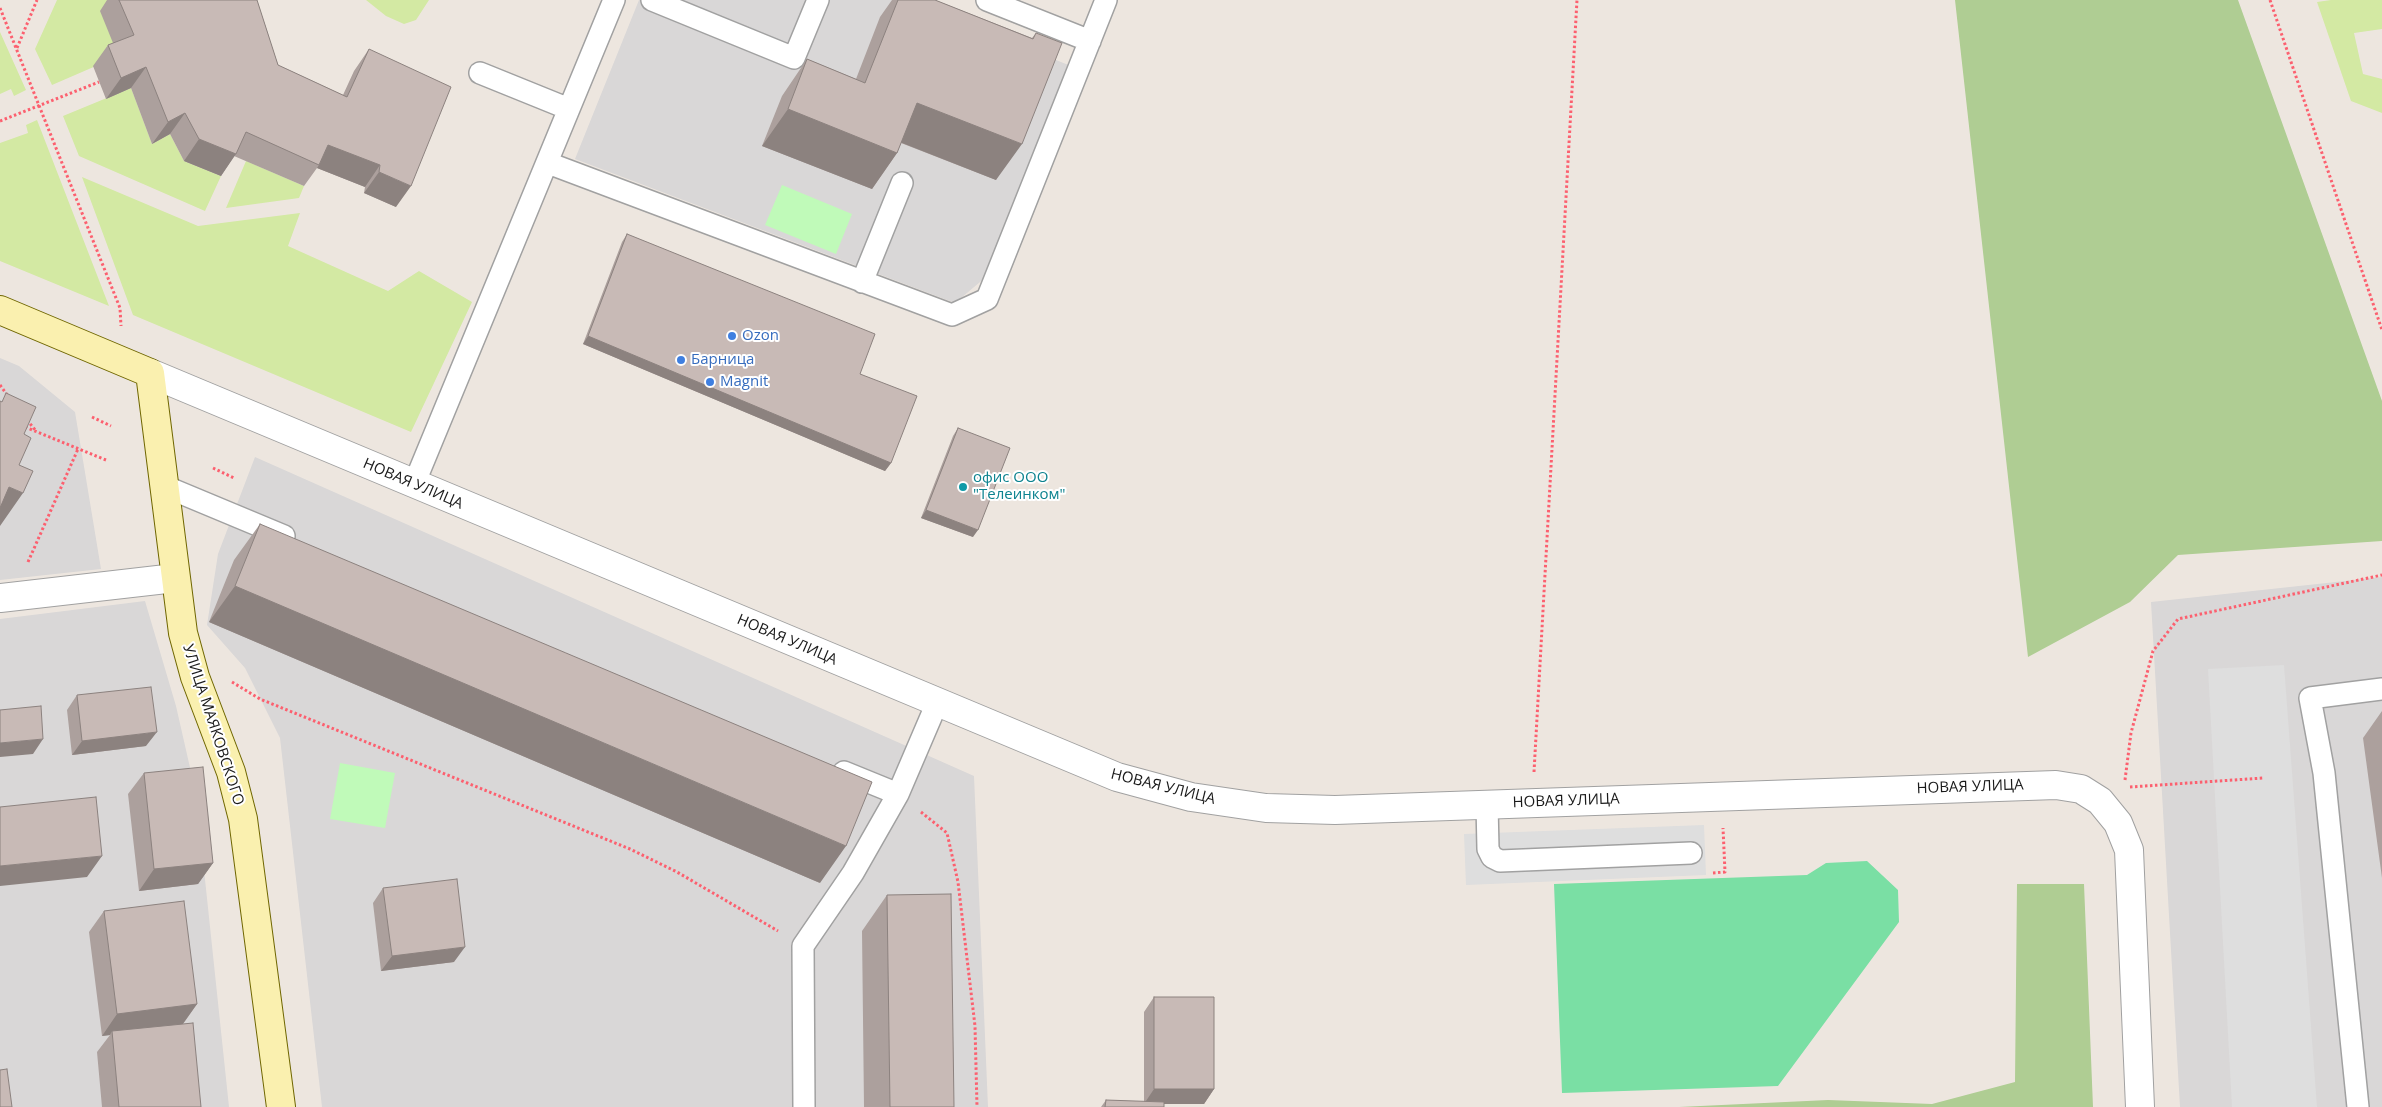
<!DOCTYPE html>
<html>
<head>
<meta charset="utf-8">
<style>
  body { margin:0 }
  canvas { display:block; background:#ede6df }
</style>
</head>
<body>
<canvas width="2382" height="1107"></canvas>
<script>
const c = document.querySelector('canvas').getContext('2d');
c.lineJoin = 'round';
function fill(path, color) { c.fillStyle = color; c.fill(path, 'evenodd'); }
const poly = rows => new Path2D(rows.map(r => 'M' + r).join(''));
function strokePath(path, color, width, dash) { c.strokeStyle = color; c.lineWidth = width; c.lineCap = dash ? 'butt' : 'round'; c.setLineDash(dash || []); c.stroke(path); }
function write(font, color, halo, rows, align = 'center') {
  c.font = font + ' "Open Sans",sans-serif'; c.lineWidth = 4; c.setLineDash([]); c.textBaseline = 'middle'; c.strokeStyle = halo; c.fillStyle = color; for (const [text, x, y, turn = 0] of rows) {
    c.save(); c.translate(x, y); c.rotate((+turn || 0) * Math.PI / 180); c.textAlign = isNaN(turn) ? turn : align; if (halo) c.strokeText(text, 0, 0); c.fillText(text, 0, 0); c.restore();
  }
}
const residential = poly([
  [639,0,905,0,1071,66,986,277,955,303,575,159],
  [0,358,19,366,75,412,101,569,0,580],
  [255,457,974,776,988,1107,322,1107,280,738,245,668,207,625,218,554],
  [2382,577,2382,1107,2180,1107,2151,602],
  [145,601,176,706,196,794,229,1107,0,1107,0,619]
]);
const grass = poly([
  [57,0,117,0,119,56,52,85,35,49],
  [366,0,429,0,416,20,404,24,386,16],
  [2331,0,2382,0,2382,29,2354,33,2363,74,2382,79,2382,113,2351,101,2317,2],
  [0,32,26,90,14,96,11,89,0,94],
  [131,88,152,144,170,134,184,161,221,176,205,211,79,156,63,116],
  [37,120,109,306,0,261,0,143,28,133,26,125],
  [246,161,304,186,299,198,226,208],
  [82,177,198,226,300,213,288,246,388,291,419,271,472,302,411,432,133,315]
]);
const forest = poly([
  [1955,0,2238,0,2382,401,2382,541,2178,555,2130,602,2028,657],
  [2017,884,2084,884,2093,1107,1679,1107,1828,1100,1932,1104,2015,1082]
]);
const park = poly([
  [782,185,852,214,836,254,765,225],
  [340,763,395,773,385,828,330,819]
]);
const pitch = poly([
  [1867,861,1898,890,1899,922,1778,1086,1562,1093,1554,884,1807,875,1826,863]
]);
const parking = poly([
  [2284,665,2317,1107,2232,1107,2208,669],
  [1704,825,1706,875,1466,885,1464,834]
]);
const path = poly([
  [2270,0,2382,330],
  [0,8,120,308,121,326],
  [17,48,37,0],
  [0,121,99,82],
  [0,385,8,396],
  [92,417,111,426],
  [27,420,36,431],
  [25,427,106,460],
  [213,468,234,478],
  [28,562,78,449],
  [232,682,260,699,630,849,677,872,778,931],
  [1534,772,1577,0],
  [2125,780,2131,733,2153,651,2178,619,2382,575],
  [2130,787,2263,778],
  [921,812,947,833,958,882,975,1026,977,1107],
  [1713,873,1725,872,1723,828]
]);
const lane = poly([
  [652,0,794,58,818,0],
  [987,0,1090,41],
  [480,73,569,109],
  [548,163,952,315,987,299,1106,0],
  [862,282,902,183],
  [414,484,614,0],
  [164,486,284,536],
  [844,772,898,794],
  [1487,804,1488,849,1492,857,1500,861,1691,853],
  [804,1107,803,946,853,873,898,794,937,703],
  [2358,1107,2324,773,2310,698,2382,689]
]);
const street = poly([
  [150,373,1117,777,1191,797,1266,808,1335,810,2056,785,2081,789,2100,801,2118,823,2129,850,2140,1107],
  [0,598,175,578]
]);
const secondary = poly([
  [0,310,150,373,183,633,195,677,231,772,243,819,281,1107]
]);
const wall = poly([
  [107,0,257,0,278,65,343,95,354,71,369,49,396,207,364,193,365,187,317,168,304,186,234,156,221,176,184,161,170,134,152,144,131,88,106,99,93,66,108,45,113,43,100,11],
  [892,0,935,0,1032,38,1036,33,996,180,901,143,897,153,872,189,762,146,782,96,807,59,856,79,880,17],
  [627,234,860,374,891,463,885,471,583,344,622,242],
  [958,428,973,537,921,518,953,436],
  [260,524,820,883,209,622,234,560],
  [77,695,146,746,72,755,67,710],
  [2382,711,2382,878,2363,738],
  [144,773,213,863,198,884,139,891,128,794],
  [383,888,454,962,381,971,373,903],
  [887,895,954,1107,864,1107,862,931],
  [104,911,197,1004,183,1024,201,1107,102,1107,97,1052,110,1035,102,1036,89,932],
  [1154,997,1214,1089,1204,1104,1164,1104,1164,1107,1101,1107,1106,1100,1144,1102,1144,1012]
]);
const shadedWall = poly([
  [146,67,131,88,106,99,121,78],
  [917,103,1022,144,996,180,892,139],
  [788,109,897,153,872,189,762,146],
  [185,113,170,134,152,144,168,122],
  [199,139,236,154,221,176,184,161],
  [328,145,380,165,365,187,317,168,319,165],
  [379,172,411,186,396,207,364,193],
  [588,336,891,463,885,471,583,344],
  [9,487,23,493,0,526,0,500],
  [926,510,978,530,973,537,921,518],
  [235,586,846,846,820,883,209,622],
  [157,732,146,746,72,755,82,741],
  [43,739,33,754,0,757,0,743],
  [102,856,87,877,0,886,0,866],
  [213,863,198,884,139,891,154,869],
  [465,947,454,962,381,971,392,956],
  [197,1004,182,1025,112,1031,110,1035,102,1036,117,1014],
  [1154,1089,1214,1089,1204,1104,1144,1104]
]);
const building = poly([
  [119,0,257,0,278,65,347,97,369,49,451,87,411,186,379,172,380,165,328,145,319,165,246,132,236,154,199,139,185,113,168,122,146,67,121,78,108,45,134,35,119,0],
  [898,0,935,0,1033,39,1036,33,1062,43,1022,144,917,103,897,153,788,109,807,59,865,83,898,0],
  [627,234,875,334,860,374,917,396,891,463,588,336,627,234],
  [6,393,36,407,24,434,31,438,19,465,33,471,23,493,9,487,0,508,0,401,2,402,6,393],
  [958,428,1010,448,978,530,926,510,958,428],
  [260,524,872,782,846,846,235,586,260,524],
  [151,687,157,732,82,741,77,695,151,687],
  [41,706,43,739,0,743,0,710,41,706],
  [203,767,213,863,154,869,144,773,203,767],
  [96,797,102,856,0,866,0,807,96,797],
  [457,879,465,947,392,956,383,888,457,879],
  [951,894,954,1107,890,1107,887,895,951,894],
  [184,901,197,1004,117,1014,104,911,184,901],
  [1154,997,1214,997,1214,1089,1154,1089,1154,997],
  [193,1023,201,1107,119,1107,112,1031,193,1023],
  [7,1069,12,1107,0,1107,0,1070,7,1069],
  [1106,1100,1164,1102,1164,1107,1105,1107,1106,1100]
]);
const markers = [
  [732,336,5,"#3f7fe0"],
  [681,360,5,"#3f7fe0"],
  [710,382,5,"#3f7fe0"],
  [963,487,5,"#0f9aa8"]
];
const shopNames = [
  ["Ozon",742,336],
  ["Барница",691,360],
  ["Magnit",720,382]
];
const cultureNames = [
  ["офис ООО",973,478],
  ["\"Телеинком\"",973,495]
];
const streetNames = [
  ["НОВАЯ УЛИЦА",413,484,23],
  ["НОВАЯ УЛИЦА",787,640,23],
  ["УЛИЦА МАЯКОВСКОГО",213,725,72],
  ["НОВАЯ УЛИЦА",1163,787,14],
  ["НОВАЯ УЛИЦА",1970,787,-2],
  ["НОВАЯ УЛИЦА",1566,801,-2]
];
fill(residential, '#d9d7d7');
fill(grass, '#d3e9a3');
fill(forest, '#afcd93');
fill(park, '#c0fab9');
fill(pitch, '#7adfa4');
fill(parking, '#dedede');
strokePath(lane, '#a1a1a1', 24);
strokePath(street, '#a1a1a1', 30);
strokePath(secondary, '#706702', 30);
strokePath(path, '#fc606f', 3, [2.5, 2.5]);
strokePath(lane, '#fff', 21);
strokePath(street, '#fff', 28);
strokePath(secondary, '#faf0af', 28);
fill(wall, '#aca09d');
fill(shadedWall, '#8c827f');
fill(building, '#c8bab6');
strokePath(building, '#8c827f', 1);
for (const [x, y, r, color] of markers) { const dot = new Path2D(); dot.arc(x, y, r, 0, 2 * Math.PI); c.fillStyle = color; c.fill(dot); strokePath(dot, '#fff', 2); }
write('15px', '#366cbe', '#fff', shopNames, 'left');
write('15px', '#0d838f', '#fff', cultureNames, 'left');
write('15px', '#1a1a1a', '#fff', streetNames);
</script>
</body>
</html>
